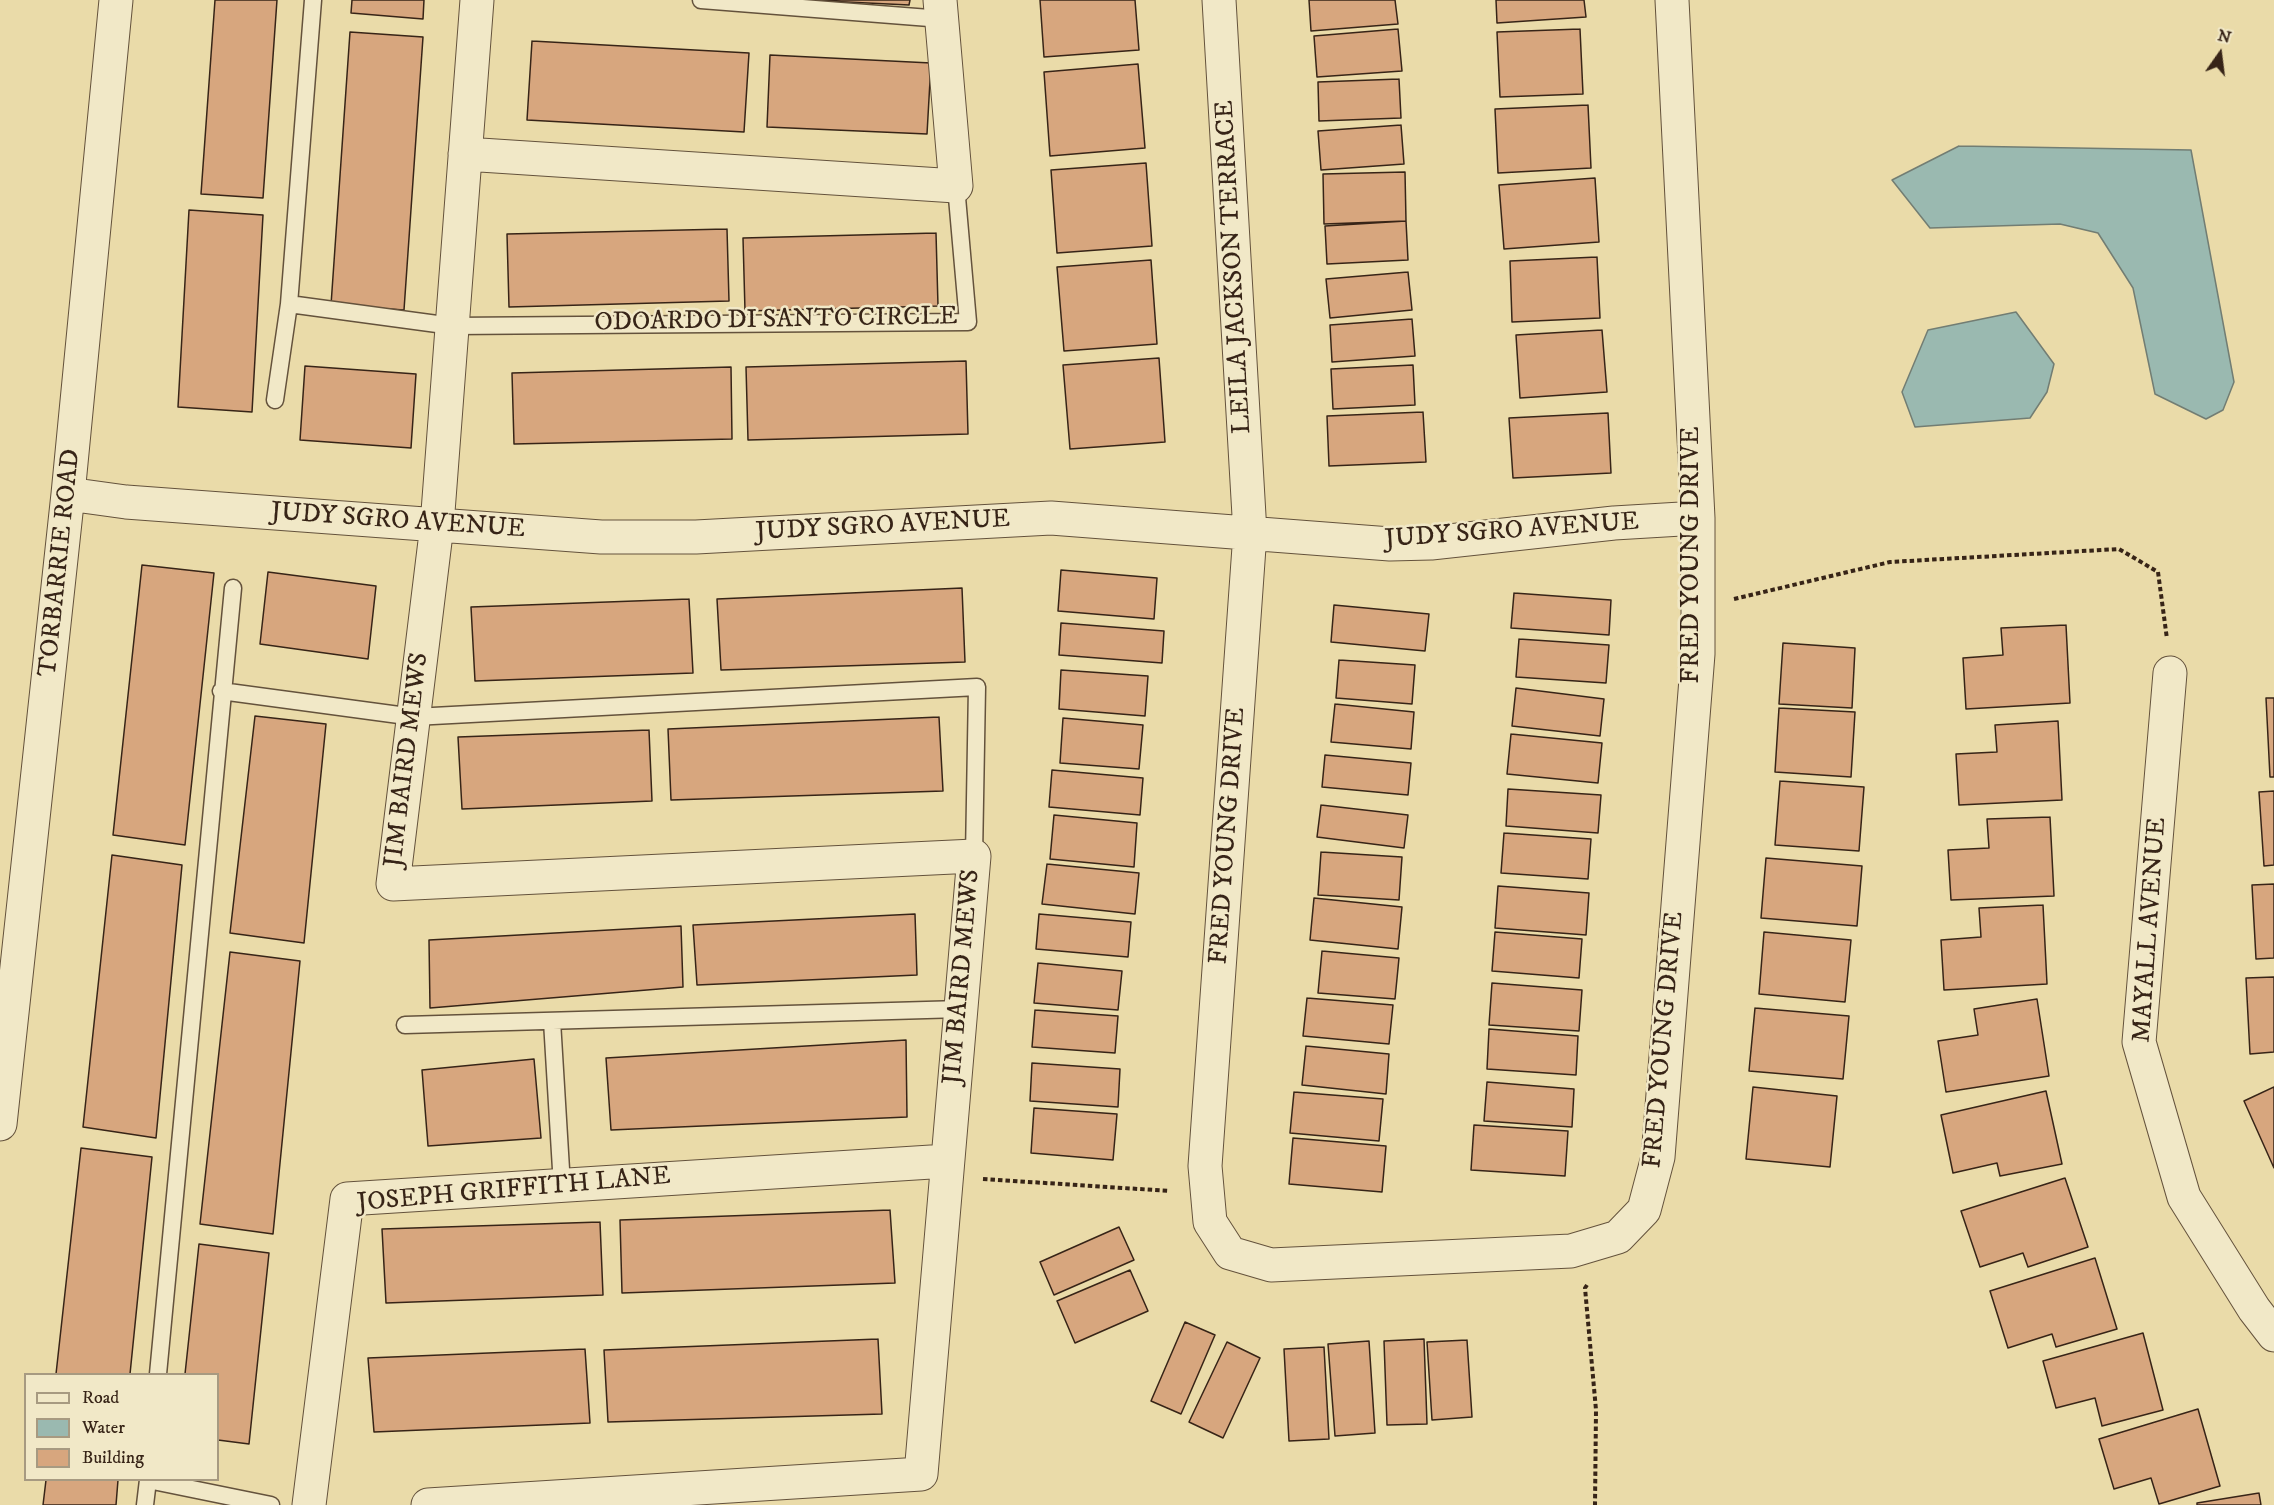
<!DOCTYPE html>
<html>
<head>
<meta charset="utf-8">
<style>
  body { margin:0 }
  #map { position:relative; width:2274px; height:1505px; overflow:hidden; background:#eadba9; font-family:"IM FELL DW Pica",serif }
  canvas { display:block }
  .legend { position:absolute; left:24px; top:1373px; width:195px; height:108px; box-sizing:border-box; background:#f1e8c7; border:2px solid #a79a81; margin:0; padding:8px 10px; list-style:none; font-size:18px; color:#372417 }
  .legend li { display:flex; align-items:center; gap:12px; height:30px }
  .legend b { width:30px; border:2px solid #a79a81 }
  .north { position:absolute; left:2190px; top:24px; width:60px; height:60px; -webkit-text-stroke:4px #f1e8c7; paint-order:stroke; rotate:14deg; font-size:16px; font-weight:700; line-height:24px; text-align:center; color:#372417 }
  .north::after { content:''; display:block; margin:auto; width:21px; height:27px; background:#372417; clip-path:polygon(50% 0,100% 100%,50% 72%,0 100%) }
</style>
</head>
<body>
<div id="map">
<canvas width="2274" height="1505"></canvas>
<ul class="legend">
<li><b style="height:8px;background:#f1e8c7"></b>Road</li>
<li><b style="height:16px;background:#9ab9b0"></b>Water</li>
<li><b style="height:16px;background:#d7a67e"></b>Building</li>
</ul>
<div class="north">N</div>
</div>
<script>
const c = document.querySelector('canvas').getContext('2d');
c.lineJoin = 'round';
function fill(path, color) { c.fillStyle = color; c.fill(path, 'evenodd'); }
const poly = rows => new Path2D(rows.map(r => 'M' + r).join(''));
function strokePath(path, color, width, dash) { c.strokeStyle = color; c.lineWidth = width; c.lineCap = dash ? 'butt' : 'round'; c.setLineDash(dash || []); c.stroke(path); }
function write(font, color, halo, rows, align = 'center') {
  c.font = font + ' "IM FELL DW Pica",serif'; c.lineWidth = 5; c.setLineDash([]); c.textBaseline = 'middle'; c.strokeStyle = halo; c.fillStyle = color; for (const [text, x, y, turn = 0] of rows) {
    c.save(); c.translate(x, y); c.rotate((+turn || 0) * Math.PI / 180); c.textAlign = isNaN(turn) ? turn : align; if (halo) c.strokeText(text, 0, 0); c.fillText(text, 0, 0); c.restore();
  }
}
const water = poly([
  [1959,146,2191,150,2234,382,2223,410,2206,419,2155,394,2133,288,2098,233,2060,224,1930,228,1892,180,1959,146],
  [2016,312,2054,364,2047,392,2030,418,1915,427,1902,392,1928,330,2016,312]
]);
const building = poly([
  [215,0,277,0,263,198,201,194,215,0],
  [352,0,424,0,423,19,351,13,352,0],
  [805,0,910,0,909,5,805,0],
  [1040,0,1135,0,1139,50,1044,57,1040,0],
  [1309,0,1395,0,1398,24,1311,31,1309,0],
  [1496,0,1584,0,1586,17,1497,23,1496,0],
  [1398,29,1402,71,1317,77,1314,36,1398,29],
  [1580,29,1583,94,1500,97,1497,32,1580,29],
  [350,32,423,37,404,310,331,305,350,32],
  [532,41,749,53,744,132,527,120,532,41],
  [770,55,931,63,927,134,767,127,770,55],
  [1138,64,1145,148,1050,156,1044,72,1138,64],
  [1399,79,1401,118,1319,121,1318,82,1399,79],
  [1588,105,1591,168,1498,173,1495,109,1588,105],
  [1401,125,1404,164,1321,170,1318,131,1401,125],
  [1146,163,1152,246,1057,253,1051,170,1146,163],
  [1405,172,1406,221,1324,224,1323,174,1405,172],
  [1595,178,1599,242,1504,249,1499,185,1595,178],
  [189,210,263,215,252,412,178,407,189,210],
  [1406,221,1408,260,1327,264,1325,226,1406,221],
  [727,229,729,301,509,307,507,234,727,229],
  [936,233,938,306,745,311,743,238,936,233],
  [1597,257,1600,318,1512,322,1510,261,1597,257],
  [1151,260,1157,344,1064,351,1057,267,1151,260],
  [1408,272,1412,310,1330,318,1326,279,1408,272],
  [1412,319,1415,356,1332,362,1330,325,1412,319],
  [1602,330,1607,392,1520,398,1516,335,1602,330],
  [1159,358,1165,442,1070,449,1063,365,1159,358],
  [966,361,968,434,748,440,746,367,966,361],
  [1413,365,1415,405,1333,409,1331,369,1413,365],
  [305,366,416,374,411,448,300,440,305,366],
  [731,367,732,439,514,444,512,373,731,367],
  [1423,412,1426,462,1329,466,1327,416,1423,412],
  [1608,413,1611,473,1513,478,1509,418,1608,413],
  [142,565,214,573,185,845,113,835,142,565],
  [1061,570,1157,578,1154,619,1058,611,1061,570],
  [268,572,376,586,368,659,260,644,268,572],
  [962,588,965,662,721,670,717,599,962,588],
  [1514,593,1611,600,1609,635,1511,628,1514,593],
  [689,599,693,673,475,681,471,607,689,599],
  [1334,605,1429,614,1425,651,1331,642,1334,605],
  [1061,623,1164,631,1162,663,1059,655,1061,623],
  [2066,625,2070,703,1966,709,1963,658,2003,655,2001,628,2066,625],
  [1519,639,1609,645,1606,683,1516,677,1519,639],
  [1783,643,1855,648,1852,708,1779,704,1783,643],
  [1339,660,1415,665,1412,704,1336,698,1339,660],
  [1061,670,1148,676,1145,716,1059,709,1061,670],
  [1516,688,1604,699,1600,736,1512,726,1516,688],
  [2266,698,2274,698,2274,777,2270,777,2266,698],
  [1335,704,1414,712,1411,749,1331,742,1335,704],
  [1779,708,1855,712,1851,777,1775,772,1779,708],
  [255,716,326,724,304,943,230,933,255,716],
  [939,717,943,791,671,800,668,729,939,717],
  [1063,718,1143,725,1139,769,1060,763,1063,718],
  [2058,721,2062,800,1959,805,1956,754,1997,752,1995,725,2058,721],
  [649,730,652,801,462,809,458,737,649,730],
  [1511,734,1602,743,1598,783,1507,774,1511,734],
  [1325,755,1411,763,1408,795,1322,787,1325,755],
  [1052,770,1143,778,1140,815,1049,807,1052,770],
  [1780,781,1864,787,1859,851,1775,845,1780,781],
  [1508,789,1601,795,1598,833,1506,826,1508,789],
  [2274,791,2274,865,2264,866,2259,792,2274,791],
  [1321,805,1408,815,1404,848,1317,837,1321,805],
  [1054,815,1137,823,1134,867,1050,859,1054,815],
  [2050,817,2054,896,1951,900,1948,850,1989,848,1987,819,2050,817],
  [1504,833,1591,839,1588,879,1501,873,1504,833],
  [1321,852,1402,857,1399,900,1318,895,1321,852],
  [112,855,182,865,156,1138,83,1127,112,855],
  [1766,858,1862,866,1857,926,1761,918,1766,858],
  [1047,864,1139,873,1135,914,1042,904,1047,864],
  [2274,884,2274,958,2256,959,2252,885,2274,884],
  [1498,886,1589,893,1586,935,1495,928,1498,886],
  [1314,898,1402,907,1398,949,1310,940,1314,898],
  [2043,905,2047,984,1944,990,1941,940,1981,937,1979,908,2043,905],
  [915,914,917,975,697,985,693,925,915,914],
  [1039,914,1131,922,1128,957,1036,949,1039,914],
  [681,926,683,987,430,1008,429,940,681,926],
  [1495,932,1582,939,1579,978,1492,971,1495,932],
  [1764,932,1851,940,1845,1002,1759,994,1764,932],
  [1322,951,1399,958,1395,999,1318,993,1322,951],
  [230,952,300,961,273,1234,200,1224,230,952],
  [1038,963,1122,971,1118,1010,1034,1003,1038,963],
  [2274,977,2274,1052,2250,1054,2246,978,2274,977],
  [1492,983,1582,990,1579,1031,1489,1025,1492,983],
  [1307,998,1393,1005,1389,1044,1303,1036,1307,998],
  [2037,999,2049,1076,1946,1092,1938,1041,1978,1035,1974,1009,2037,999],
  [1755,1008,1849,1016,1843,1079,1749,1071,1755,1008],
  [1035,1010,1118,1016,1115,1053,1032,1047,1035,1010],
  [1489,1029,1578,1036,1576,1075,1487,1069,1489,1029],
  [906,1040,907,1117,611,1130,606,1058,906,1040],
  [1306,1046,1389,1054,1386,1094,1302,1085,1306,1046],
  [534,1059,541,1138,428,1146,422,1070,534,1059],
  [1032,1063,1120,1069,1118,1107,1030,1101,1032,1063],
  [1487,1082,1574,1089,1572,1127,1484,1121,1487,1082],
  [1753,1087,1837,1096,1830,1167,1746,1159,1753,1087],
  [2274,1087,2274,1168,2244,1101,2274,1087],
  [2046,1091,2062,1164,2000,1176,1997,1163,1953,1173,1941,1115,2046,1091],
  [1294,1092,1383,1099,1379,1141,1290,1133,1294,1092],
  [1034,1108,1117,1114,1113,1160,1031,1153,1034,1108],
  [1474,1125,1568,1131,1565,1176,1471,1170,1474,1125],
  [1293,1138,1386,1146,1382,1192,1289,1184,1293,1138],
  [81,1148,152,1157,130,1374,56,1374,81,1148],
  [2065,1178,2088,1247,2028,1267,2023,1253,1980,1267,1961,1211,2065,1178],
  [890,1210,895,1283,622,1293,620,1220,890,1210],
  [600,1222,603,1295,386,1303,382,1229,600,1222],
  [1119,1227,1134,1260,1054,1295,1040,1262,1119,1227],
  [199,1244,269,1253,249,1444,218,1440,218,1374,185,1374,199,1244],
  [2095,1258,2117,1329,2056,1347,2052,1334,2008,1348,1990,1291,2095,1258],
  [1130,1270,1148,1311,1075,1343,1057,1301,1130,1270],
  [1185,1322,1215,1335,1181,1414,1151,1401,1185,1322],
  [2143,1333,2163,1410,2102,1426,2095,1398,2056,1408,2043,1361,2143,1333],
  [878,1339,882,1414,608,1422,604,1350,878,1339],
  [1424,1339,1427,1424,1387,1425,1384,1341,1424,1339],
  [1467,1340,1472,1417,1432,1420,1427,1342,1467,1340],
  [1369,1341,1375,1433,1335,1436,1328,1344,1369,1341],
  [1227,1342,1260,1358,1223,1438,1189,1422,1227,1342],
  [1324,1347,1329,1439,1289,1441,1284,1349,1324,1347],
  [585,1349,590,1423,374,1432,368,1358,585,1349],
  [2198,1409,2220,1486,2159,1504,2151,1478,2114,1489,2099,1439,2198,1409],
  [46,1480,118,1480,116,1505,43,1505,46,1480],
  [2259,1493,2261,1505,2197,1505,2197,1503,2259,1493]
]);
const path = poly([
  [1734,599,1890,562,2119,549,2158,572,2167,639],
  [983,1179,1170,1191],
  [1587,1285,1585,1288,1596,1410,1595,1505]
]);
const service = poly([
  [701,0,942,19],
  [289,304,452,326,968,322,956,186],
  [275,400,289,304,313,0],
  [221,691,414,717,977,687,974,856],
  [552,1021,562,1186],
  [405,1025,961,1009],
  [158,1374,233,588],
  [148,1480,271,1505],
  [145,1505,148,1480]
]);
const minor = poly([
  [1219,0,1250,533,1205,1166,1210,1222,1230,1253,1271,1265,1571,1251,1618,1237,1644,1210,1658,1157,1698,654,1698,518,1672,0],
  [465,154,956,186,940,0],
  [68,494,126,502,601,537,696,537,1051,518,1390,544,1431,543,1614,523,1698,518],
  [2170,673,2139,1042,2184,1197,2254,1309,2274,1335],
  [0,1124,68,494,116,0],
  [309,1505,347,1199,947,1161],
  [428,1505,921,1474,974,856,393,884,437,525,477,0]
]);
const streetNames = [
  ["LEILA JACKSON TERRACE",1235,267,-93],
  ["ODOARDO DI SANTO CIRCLE",776,321,-1],
  ["JUDY SGRO AVENUE",398,522,4],
  ["JUDY SGRO AVENUE",883,527,-3],
  ["JUDY SGRO AVENUE",1512,532,-4],
  ["FRED YOUNG DRIVE",1693,555,-90],
  ["TORBARRIE ROAD",61,563,-84],
  ["JIM BAIRD MEWS",408,760,-83],
  ["FRED YOUNG DRIVE",1229,836,-86],
  ["MAYALL AVENUE",2151,930,-86],
  ["JIM BAIRD MEWS",963,977,-85],
  ["FRED YOUNG DRIVE",1665,1040,-85],
  ["JOSEPH GRIFFITH LANE",514,1191,-5]
];
fill(water, '#9ab9b0');
strokePath(water, '#727d73', 1.5);
fill(building, '#d7a67e');
strokePath(building, '#372417', 1.5);
strokePath(service, '#64523c', 19);
strokePath(minor, '#64523c', 35);
strokePath(path, '#372417', 4, [4.5, 3]);
strokePath(service, '#f1e8c7', 16);
strokePath(minor, '#f1e8c7', 33);
write('26px', '#372417', '#f1e8c7', streetNames);
</script>
</body>
</html>
